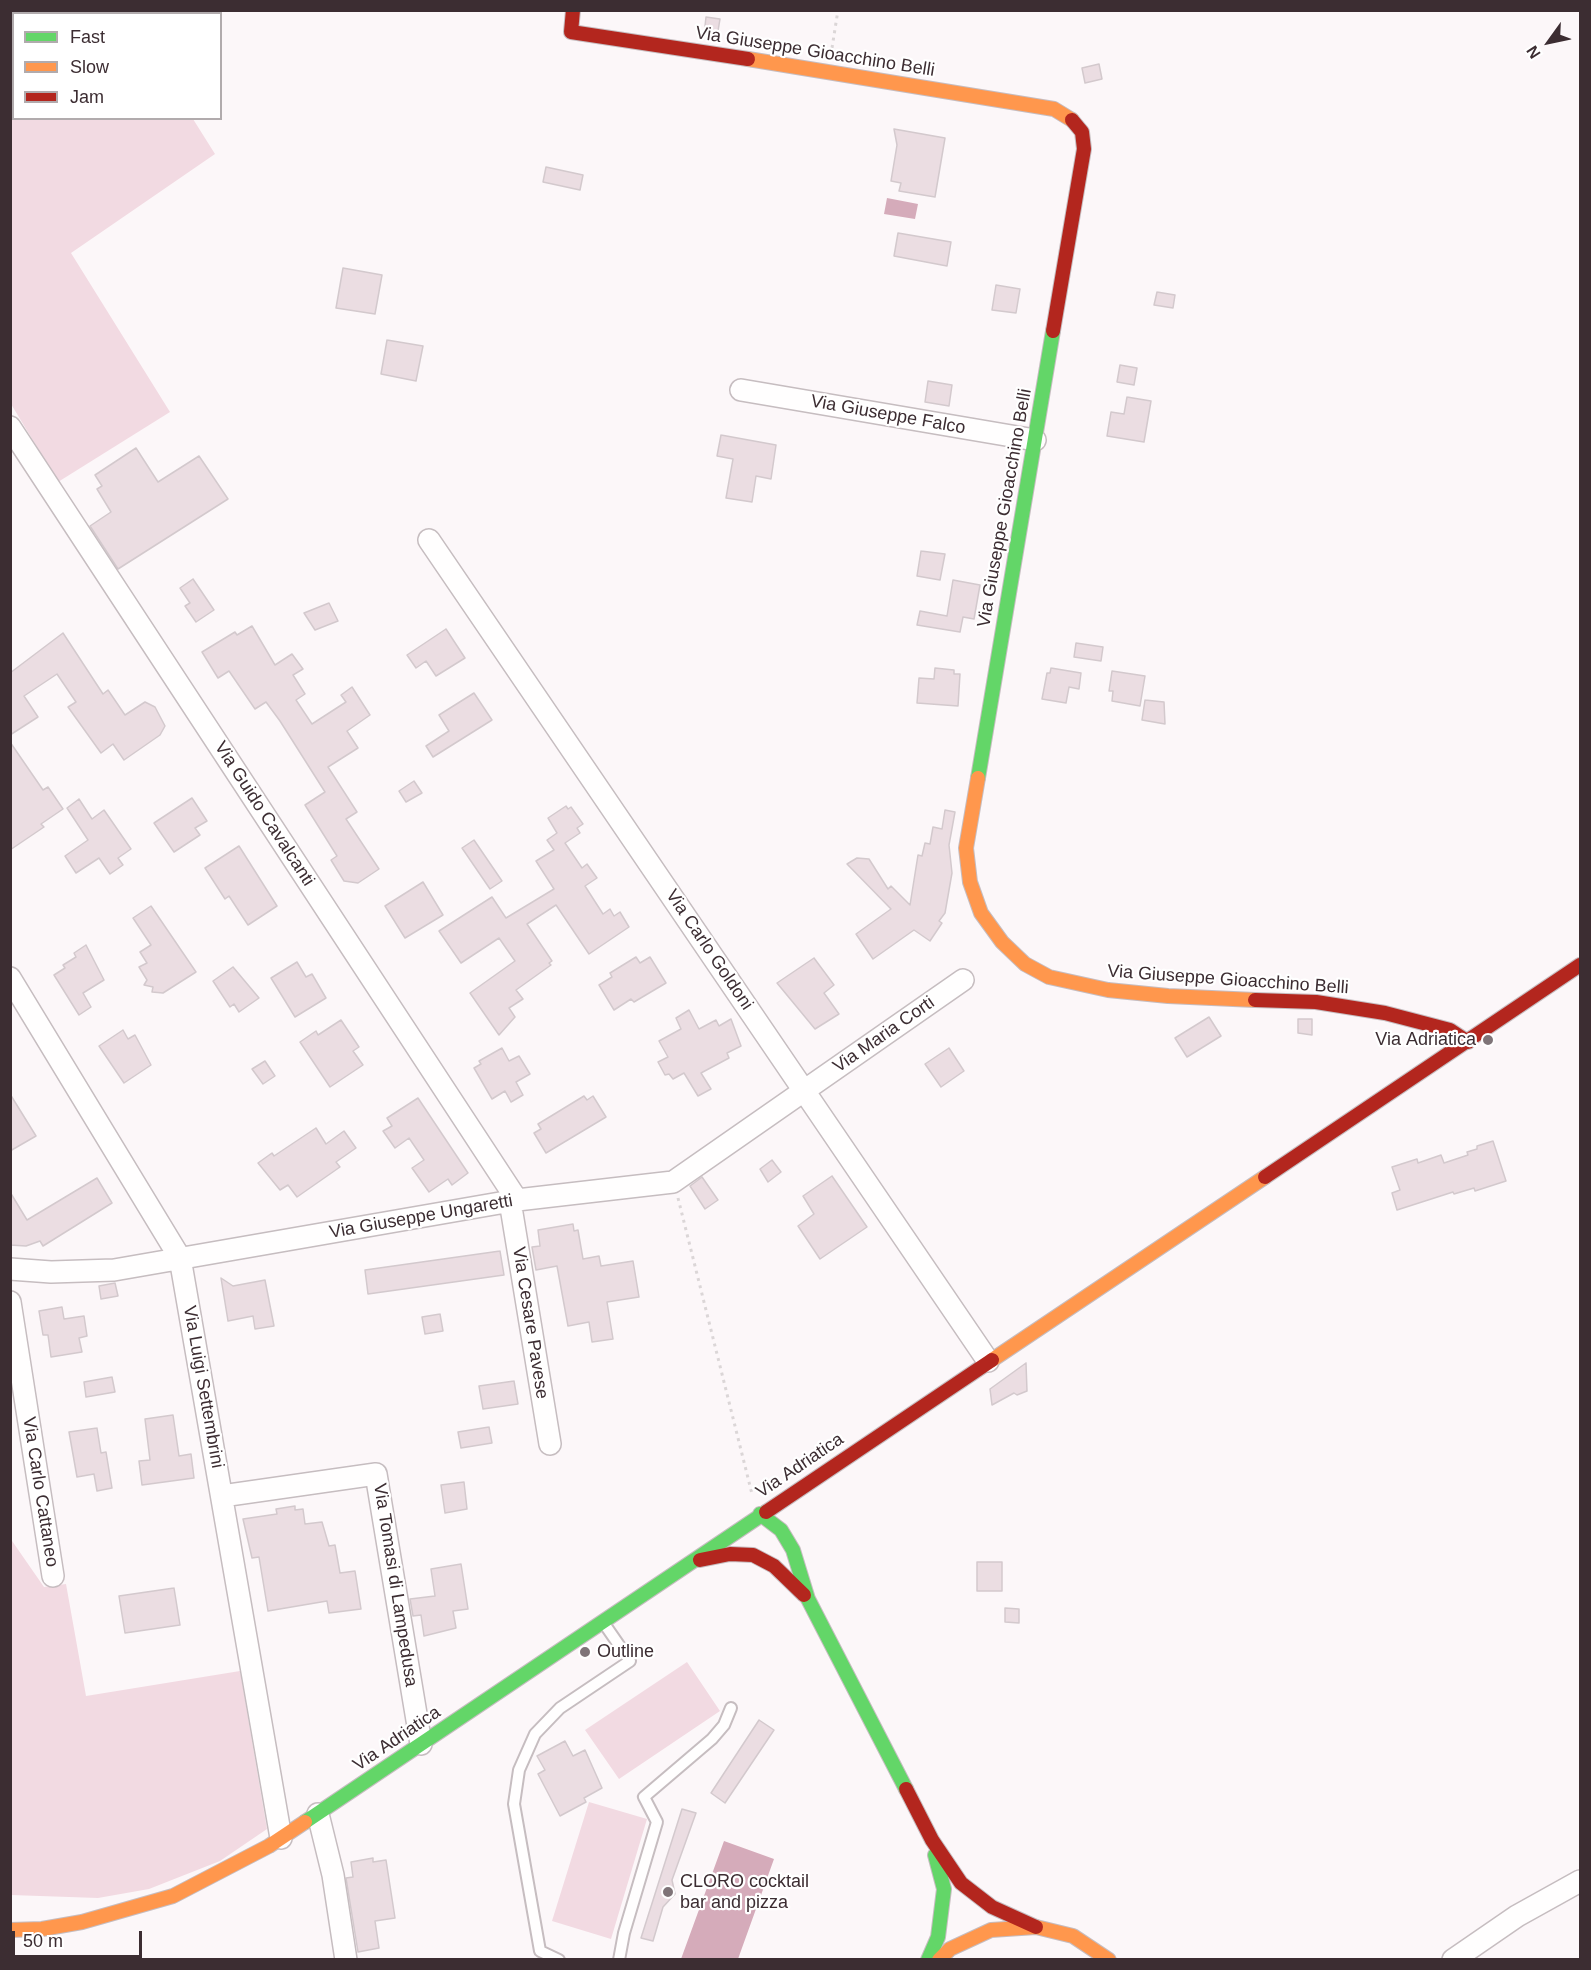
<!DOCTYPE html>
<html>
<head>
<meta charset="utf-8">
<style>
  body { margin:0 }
  #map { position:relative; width:1591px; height:1970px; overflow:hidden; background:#fcf7f9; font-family:Helvetica,sans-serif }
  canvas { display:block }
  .frame { position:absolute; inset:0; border:12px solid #3c2d32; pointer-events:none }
  .legend { position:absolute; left:12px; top:12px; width:210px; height:108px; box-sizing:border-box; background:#fff; border:2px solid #b1abad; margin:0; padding:8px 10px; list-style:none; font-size:18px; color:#3c2d32 }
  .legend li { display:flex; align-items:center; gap:12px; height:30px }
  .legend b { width:30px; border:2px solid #b1abad }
  .north { position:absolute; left:1519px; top:12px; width:60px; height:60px; -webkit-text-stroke:4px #fff; paint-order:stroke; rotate:237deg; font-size:16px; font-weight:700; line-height:24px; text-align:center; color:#3c2d32 }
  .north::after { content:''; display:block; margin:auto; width:21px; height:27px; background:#3c2d32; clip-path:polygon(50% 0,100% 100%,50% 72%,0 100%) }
  .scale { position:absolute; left:12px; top:1931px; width:130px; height:27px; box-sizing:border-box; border:3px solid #3c2d32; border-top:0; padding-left:8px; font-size:18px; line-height:21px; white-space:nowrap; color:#3c2d32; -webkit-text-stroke:4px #fff; paint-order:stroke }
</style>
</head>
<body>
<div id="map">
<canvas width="1591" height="1970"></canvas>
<div class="frame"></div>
<ul class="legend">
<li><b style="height:8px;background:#63d668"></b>Fast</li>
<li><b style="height:8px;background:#ff974d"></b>Slow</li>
<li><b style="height:8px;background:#b3261e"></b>Jam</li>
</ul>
<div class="north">N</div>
<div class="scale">50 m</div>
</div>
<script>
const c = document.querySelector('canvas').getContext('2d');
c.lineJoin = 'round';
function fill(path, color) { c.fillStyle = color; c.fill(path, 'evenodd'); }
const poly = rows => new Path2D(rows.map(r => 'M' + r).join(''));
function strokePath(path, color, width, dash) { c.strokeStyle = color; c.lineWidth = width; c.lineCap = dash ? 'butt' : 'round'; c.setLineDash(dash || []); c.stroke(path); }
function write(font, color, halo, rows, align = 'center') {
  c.font = font + ' Helvetica,sans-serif'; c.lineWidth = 4.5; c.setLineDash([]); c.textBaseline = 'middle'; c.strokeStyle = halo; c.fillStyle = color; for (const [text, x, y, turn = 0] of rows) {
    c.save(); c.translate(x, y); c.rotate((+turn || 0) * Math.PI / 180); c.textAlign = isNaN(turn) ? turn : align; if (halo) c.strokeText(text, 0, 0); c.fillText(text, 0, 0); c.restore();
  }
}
const green = poly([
  [11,11,124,11,126,13,14,14,14,118,193,119,215,154,71,253,170,412,58,482,11,404],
  [10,1538,44,1587,66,1584,86,1696,240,1671,267,1829,220,1861,149,1889,98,1898,11,1895],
  [687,1662,720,1711,619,1779,585,1730],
  [589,1802,647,1819,611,1939,552,1921]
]);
const water = poly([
  [887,198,918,204,915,219,884,214],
  [724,1841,774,1859,738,1959,681,1959]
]);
const building = poly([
  [706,17,720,19,717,37,704,35,706,17],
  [1099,64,1102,79,1085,83,1082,68,1099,64],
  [894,129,945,138,935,197,899,191,901,183,891,181,897,145,894,129],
  [546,167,583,175,580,190,543,182,546,167],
  [898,233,951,242,947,266,894,256,898,233],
  [343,268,382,275,375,314,336,308,343,268],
  [996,285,1020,289,1016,313,992,310,996,285],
  [1157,292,1175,295,1173,308,1154,305,1157,292],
  [387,340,423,346,416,381,381,374,387,340],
  [1120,365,1137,368,1134,385,1117,382,1120,365],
  [928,381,952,385,949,406,925,402,928,381],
  [1127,397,1151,401,1144,442,1107,436,1111,412,1124,414,1127,397],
  [721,435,776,445,771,479,756,476,752,502,726,498,733,459,717,456,721,435],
  [136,448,158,482,199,456,228,499,118,569,90,526,111,512,97,489,102,486,95,475,136,448],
  [921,551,945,554,940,580,917,576,921,551],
  [193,579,214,610,196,622,185,606,190,603,180,588,193,579],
  [953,580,980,585,974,619,963,617,960,632,917,625,920,611,947,616,953,580],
  [329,603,338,621,315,630,304,613,329,603],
  [252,626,275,665,292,654,303,669,293,675,305,694,296,700,312,724,346,702,341,695,352,687,370,715,347,731,358,748,328,767,357,812,346,819,379,869,358,883,344,881,331,860,337,856,305,805,325,792,280,721,266,702,255,709,229,671,218,678,202,652,235,632,237,635,252,626],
  [446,629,465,658,436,676,426,661,416,668,407,655,446,629],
  [63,633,103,694,108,690,125,715,145,702,155,707,165,726,160,735,124,760,113,744,101,753,68,707,76,702,57,674,24,696,38,717,10,735,10,673,63,633],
  [1076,643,1103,647,1101,661,1074,657,1076,643],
  [935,668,954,670,954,674,960,674,958,706,917,703,919,678,934,679,935,668],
  [1051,668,1081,673,1079,689,1069,687,1066,703,1042,699,1047,673,1050,673,1051,668],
  [1112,671,1145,676,1140,706,1112,701,1113,691,1109,691,1112,671],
  [474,693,492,720,433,757,426,746,449,731,439,715,474,693],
  [1145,700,1164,702,1165,724,1142,720,1145,700],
  [10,742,43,790,48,787,63,809,41,824,44,827,10,850,10,742],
  [414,781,422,793,406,802,399,791,414,781],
  [192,798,207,821,195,828,200,835,174,852,154,823,192,798],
  [79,799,92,819,104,810,131,849,118,858,123,865,110,874,99,858,76,873,65,856,88,840,67,808,79,799],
  [566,806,568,809,571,807,583,824,577,828,580,833,565,843,582,868,587,864,597,878,585,886,603,914,610,909,614,916,620,912,629,927,589,954,556,905,527,924,552,961,549,963,551,965,516,990,523,999,509,1008,515,1017,499,1035,470,993,515,961,499,938,461,963,439,931,492,897,506,918,554,889,536,861,554,850,547,840,557,833,548,818,566,806],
  [945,810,955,812,949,845,952,873,945,913,939,921,942,923,930,941,914,930,873,959,856,934,891,909,847,864,857,858,869,859,888,889,891,886,910,905,918,855,922,856,925,843,930,844,933,827,942,829,945,810],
  [474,840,502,881,490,889,462,848,474,840],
  [239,846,277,906,248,925,229,896,225,899,205,868,239,846],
  [423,882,443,915,405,938,385,906,423,882],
  [151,906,196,972,163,993,152,992,153,987,144,985,147,980,139,967,147,963,140,952,151,945,133,918,151,906],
  [86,945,104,980,83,993,91,1007,79,1015,54,975,65,968,63,965,76,957,74,953,86,945],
  [636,957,640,963,650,957,666,983,634,1002,631,999,614,1010,599,985,612,977,610,973,636,957],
  [814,958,834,985,824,993,839,1014,815,1029,777,983,814,958],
  [297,962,306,977,312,974,326,998,295,1017,271,978,297,962],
  [233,967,259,998,239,1012,234,1004,230,1007,213,981,233,967],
  [689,1010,699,1029,716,1020,719,1026,731,1019,741,1046,727,1053,729,1058,701,1073,711,1089,698,1096,684,1073,673,1079,669,1074,665,1075,658,1062,668,1057,659,1041,681,1029,676,1018,689,1010],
  [1209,1017,1221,1036,1187,1057,1175,1038,1209,1017],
  [1298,1019,1312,1019,1312,1035,1298,1033,1298,1019],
  [341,1020,359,1047,353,1051,363,1065,330,1087,300,1042,316,1031,318,1035,341,1020],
  [123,1030,128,1039,135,1035,151,1065,124,1083,99,1046,123,1030],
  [502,1048,509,1061,519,1056,530,1074,516,1082,523,1095,511,1102,505,1091,492,1099,474,1068,481,1064,479,1061,502,1048],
  [949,1048,964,1071,941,1087,925,1064,949,1048],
  [265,1061,275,1076,263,1084,252,1069,265,1061],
  [10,1094,36,1136,10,1151,10,1094],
  [584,1096,587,1100,593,1096,606,1117,546,1153,534,1133,541,1129,538,1124,584,1096],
  [418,1098,468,1173,452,1185,448,1179,429,1192,412,1168,424,1160,409,1138,395,1148,383,1131,392,1126,387,1118,418,1098],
  [316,1128,326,1144,344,1131,356,1148,336,1162,340,1167,297,1197,288,1185,280,1190,258,1163,272,1153,274,1156,316,1128],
  [1493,1141,1506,1181,1475,1191,1474,1188,1454,1194,1453,1192,1397,1210,1392,1193,1400,1190,1392,1167,1417,1159,1418,1163,1441,1155,1444,1163,1468,1155,1467,1152,1477,1149,1477,1146,1493,1141],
  [772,1160,781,1172,768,1182,760,1169,772,1160],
  [832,1176,867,1227,820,1259,798,1226,814,1214,803,1196,832,1176],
  [702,1177,718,1200,705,1209,690,1186,702,1177],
  [97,1178,112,1203,43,1246,40,1241,26,1246,10,1245,10,1192,27,1220,97,1178],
  [573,1224,574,1231,578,1230,583,1259,599,1256,601,1266,633,1261,639,1297,607,1302,613,1339,592,1342,589,1322,568,1326,557,1266,536,1270,532,1247,540,1246,538,1230,573,1224],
  [500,1251,504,1275,368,1294,365,1270,500,1251],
  [221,1278,233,1286,265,1280,274,1326,255,1329,253,1316,228,1321,221,1278],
  [115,1283,118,1296,101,1299,99,1286,115,1283],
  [62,1307,64,1319,84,1316,87,1336,79,1338,82,1352,51,1357,48,1335,43,1335,39,1311,62,1307],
  [440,1314,443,1331,425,1334,422,1317,440,1314],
  [1026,1363,1027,1391,1017,1395,1014,1393,992,1405,990,1389,1026,1363],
  [112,1377,115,1392,86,1397,84,1382,112,1377],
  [514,1381,518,1404,483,1409,479,1386,514,1381],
  [173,1415,179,1456,191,1454,194,1478,142,1485,139,1461,150,1460,145,1419,173,1415],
  [489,1427,492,1443,461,1448,458,1432,489,1427],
  [97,1428,101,1453,106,1452,112,1488,97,1491,94,1474,77,1477,69,1432,97,1428],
  [464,1482,467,1509,445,1513,441,1485,464,1482],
  [295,1506,295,1510,303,1509,305,1524,322,1522,329,1546,335,1545,340,1573,355,1571,361,1609,329,1613,327,1601,268,1611,259,1557,252,1558,243,1519,277,1514,276,1509,295,1506],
  [977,1562,1002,1562,1002,1591,977,1591,977,1562],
  [461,1564,468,1609,453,1611,456,1628,424,1636,421,1615,413,1616,410,1599,435,1596,431,1569,461,1564],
  [174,1588,180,1625,125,1633,119,1596,174,1588],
  [1005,1608,1019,1609,1019,1623,1005,1622,1005,1608],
  [759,1720,774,1730,725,1803,711,1793,759,1720],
  [565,1741,573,1756,585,1750,602,1788,584,1798,586,1802,560,1816,538,1774,545,1770,537,1756,565,1741],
  [682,1809,696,1813,672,1880,675,1894,663,1907,653,1941,641,1938,682,1809],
  [373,1858,373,1862,386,1860,395,1918,375,1921,379,1948,358,1952,346,1878,353,1877,351,1862,373,1858]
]);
const path = poly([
  [832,48,838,10],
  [678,1198,752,1494]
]);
const lane = poly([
  [559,1960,540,1951,514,1804,519,1770,535,1734,560,1708,630,1661,603,1622],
  [619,1960,624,1933,657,1822,644,1797,712,1739,724,1725,731,1708]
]);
const street = poly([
  [741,390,1035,440],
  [10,427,517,1200],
  [429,540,988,1361],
  [10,978,180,1258,281,1838],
  [510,1201,550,1444],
  [10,1269,51,1272,114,1270,517,1200,673,1182,963,980],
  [10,1302,53,1576],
  [222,1496,376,1474,421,1744],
  [318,1814,333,1875,346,1960],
  [1453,1960,1517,1916,1580,1881]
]);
const fast = poly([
  [978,778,1053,331],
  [760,1514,781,1530,793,1550,808,1599,906,1789],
  [305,1822,766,1512],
  [928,1960,938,1937,944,1889,935,1855]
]);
const slow = poly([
  [748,59,1054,109,1072,120],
  [978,778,966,848,970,882,981,913,1002,942,1025,964,1049,977,1108,990,1168,996,1255,1000],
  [992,1360,1265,1177],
  [10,1930,42,1929,82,1922,173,1896,269,1846,305,1822],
  [939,1960,950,1949,991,1930,1036,1927,1073,1936,1109,1960]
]);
const jam = poly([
  [573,10,571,32,748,59],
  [1053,331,1084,149,1082,132,1072,120],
  [1255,1000,1316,1002,1385,1013,1450,1030,1468,1042],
  [1265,1177,1580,965],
  [766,1512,992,1360],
  [700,1560,730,1554,753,1555,774,1566,804,1595],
  [906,1789,932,1840,961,1883,992,1907,1036,1927]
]);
const markers = [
  [1488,1040,6,"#7f7478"],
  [585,1652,6,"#7f7478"],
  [668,1892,6,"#7f7478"]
];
const streetNames = [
  ["Via Giuseppe Gioacchino Belli",815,52,9],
  ["Via Giuseppe Falco",888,415,10],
  ["Via Giuseppe Gioacchino Belli",1005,508,-80],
  ["Via Guido Cavalcanti",264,814,57],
  ["Via Carlo Goldoni",709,950,56],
  ["Via Giuseppe Gioacchino Belli",1228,980,4],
  ["Via Maria Corti",884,1035,-35],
  ["Via Giuseppe Ungaretti",421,1217,-10],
  ["Via Cesare Pavese",530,1323,81],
  ["Via Luigi Settembrini",203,1387,80],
  ["Via Adriatica",800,1466,-34],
  ["Via Carlo Cattaneo",40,1492,81],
  ["Via Tomasi di Lampedusa",395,1585,81],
  ["Via Adriatica",397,1739,-34]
];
const poiNames = [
  ["Via Adriatica",1476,1040,"right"],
  ["Outline",597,1652],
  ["CLORO cocktail",680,1882],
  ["bar and pizza",680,1903]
];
fill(green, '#f2dae2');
fill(water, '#d5abba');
fill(building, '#ebdde2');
strokePath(building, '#d3c9cd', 1.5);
strokePath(lane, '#c6bdc0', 14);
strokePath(street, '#c6bdc0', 24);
strokePath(fast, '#c6bdc0', 16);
strokePath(slow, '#c6bdc0', 16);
strokePath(jam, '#c6bdc0', 16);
strokePath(path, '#dbd6d7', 3, [3, 4.5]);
strokePath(lane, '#fffefe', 10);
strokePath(street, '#fffefe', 21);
strokePath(fast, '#63d668', 14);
strokePath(slow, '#ff974d', 14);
strokePath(jam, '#b3261e', 14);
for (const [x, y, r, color] of markers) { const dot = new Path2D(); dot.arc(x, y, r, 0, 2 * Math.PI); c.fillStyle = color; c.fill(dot); strokePath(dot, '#fff', 2); }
write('18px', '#3c2d32', '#fff', streetNames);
write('18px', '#3c2d32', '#fff', poiNames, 'left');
</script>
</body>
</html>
